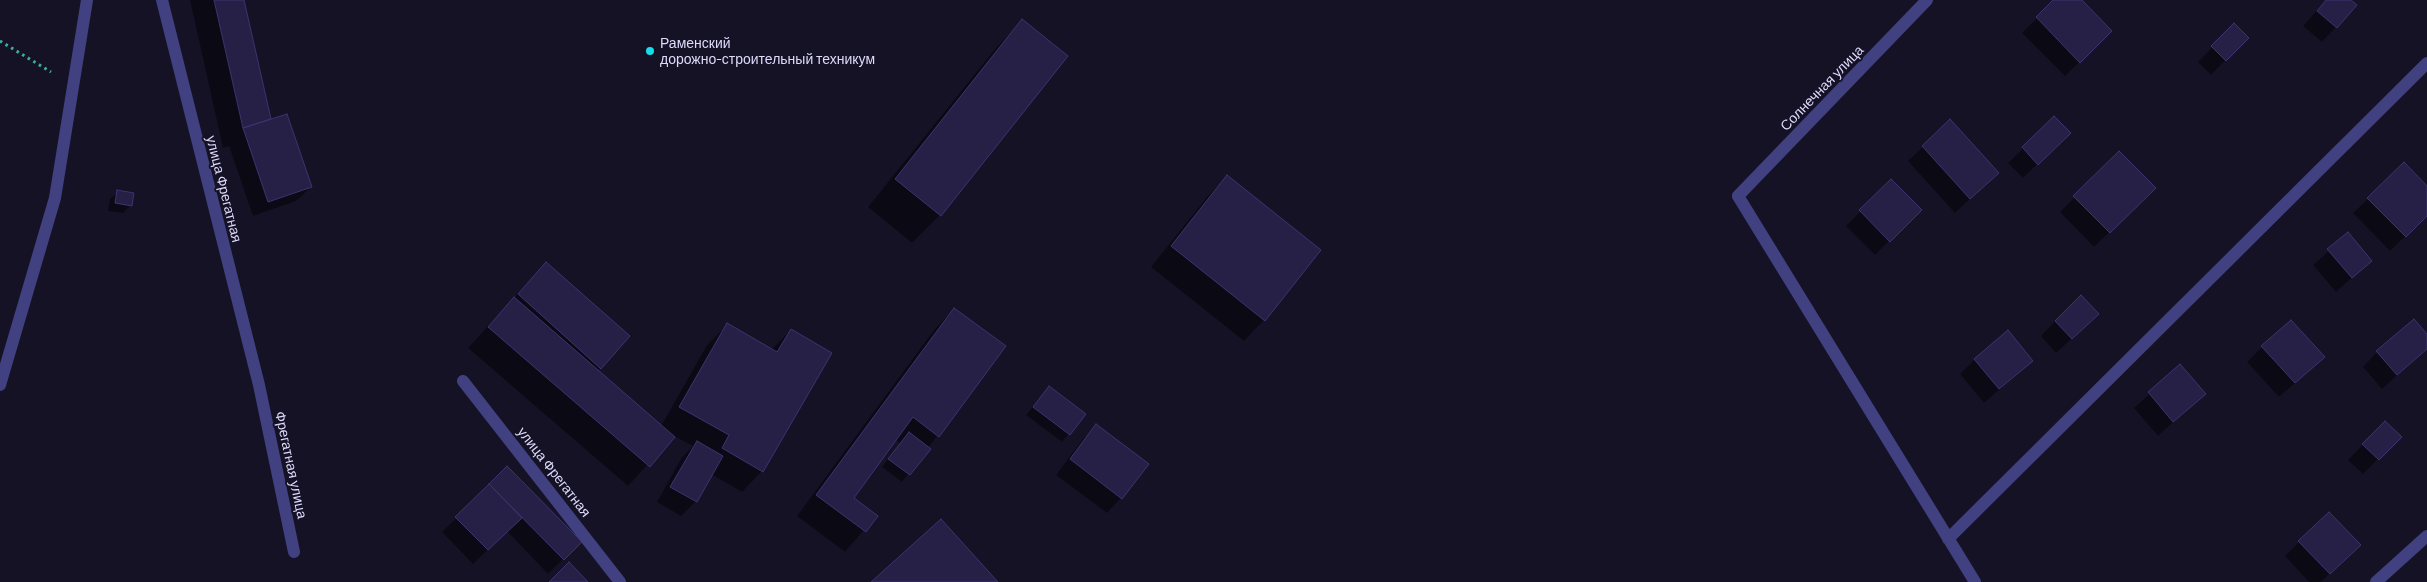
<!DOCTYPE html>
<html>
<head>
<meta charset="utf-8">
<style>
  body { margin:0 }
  canvas { display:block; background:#151226 }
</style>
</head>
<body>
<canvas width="2427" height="582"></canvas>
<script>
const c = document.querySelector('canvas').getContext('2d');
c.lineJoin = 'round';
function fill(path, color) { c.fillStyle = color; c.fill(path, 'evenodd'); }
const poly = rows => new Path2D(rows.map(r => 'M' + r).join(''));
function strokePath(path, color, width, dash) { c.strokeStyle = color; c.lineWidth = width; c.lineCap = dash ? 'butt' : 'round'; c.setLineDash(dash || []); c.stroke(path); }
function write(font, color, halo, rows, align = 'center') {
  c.font = font + ' Barlow,sans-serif'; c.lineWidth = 4; c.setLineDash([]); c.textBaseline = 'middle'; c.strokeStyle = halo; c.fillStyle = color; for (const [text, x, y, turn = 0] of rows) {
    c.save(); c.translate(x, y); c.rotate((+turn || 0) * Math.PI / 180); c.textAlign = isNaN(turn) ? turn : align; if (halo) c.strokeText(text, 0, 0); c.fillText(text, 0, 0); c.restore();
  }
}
const shadow = poly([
  [190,0,243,0,270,121,311,187,296,201,253,216,229,146,223,148],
  [2055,0,2080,0,2111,31,2065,76,2022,33],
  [2326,0,2349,0,2356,5,2322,42,2303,26],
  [1022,21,940,215,912,243,868,207,995,49],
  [2234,25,2247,38,2211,75,2198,62],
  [2054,118,2069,133,2023,178,2008,163],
  [1950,121,1982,188,1955,213,1908,161],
  [2119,153,2154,188,2094,247,2060,212],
  [1227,177,1264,320,1244,341,1151,267,1207,197],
  [1891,181,1920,210,1875,255,1846,226],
  [2427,188,2427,215,2390,251,2353,213,2368,199],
  [118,192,131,205,123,213,108,211,110,199],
  [2348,234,2370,261,2336,292,2313,265],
  [532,278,628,337,597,371,661,426,707,345,727,325,771,350,791,330,830,353,762,471,742,492,711,474,696,501,681,516,657,502,682,457,693,446,674,436,628,486,468,348],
  [954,309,1005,347,902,482,882,467,900,443,895,439,852,498,876,516,845,552,797,516,934,330],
  [2055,321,2083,328,2056,353,2041,336],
  [2427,336,2427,348,2382,389,2363,367,2377,352],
  [2262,347,2308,372,2279,397,2247,362],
  [1975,359,2032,361,1984,403,1960,374],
  [2180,366,2204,394,2158,436,2134,408],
  [1049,388,1069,434,1062,442,1026,415],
  [2385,422,2400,437,2363,474,2348,460],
  [1097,426,1121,498,1107,513,1056,475,1082,440],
  [507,468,580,542,548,574,507,531,473,564,442,532],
  [2299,542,2344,560,2321,582,2309,582,2285,556]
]);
const building = poly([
  [214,0,244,0,271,119,243,128,214,0],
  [2053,0,2082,0,2112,31,2080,63,2036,17,2053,0],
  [2326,0,2351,0,2357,5,2337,28,2317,11,2326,0],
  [1022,19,1068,56,941,216,895,179,1022,19],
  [2234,23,2249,38,2226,61,2211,46,2234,23],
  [287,114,312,187,268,202,243,128,287,114],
  [2054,116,2071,133,2038,165,2022,147,2054,116],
  [1950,119,1999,173,1970,199,1922,146,1950,119],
  [2119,151,2156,188,2110,233,2073,196,2119,151],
  [2404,162,2427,186,2427,216,2406,237,2367,198,2404,162],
  [1227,175,1321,250,1265,321,1171,246,1227,175],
  [1891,179,1922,210,1890,242,1859,210,1891,179],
  [117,190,134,193,132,206,115,203,117,190],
  [2348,232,2372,261,2352,278,2327,249,2348,232],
  [546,262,630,336,601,369,518,294,546,262],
  [2081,295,2099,314,2072,339,2055,321,2081,295],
  [514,297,675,437,650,467,488,327,514,297],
  [954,308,1006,346,939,437,913,417,854,498,878,516,866,532,816,495,954,308],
  [2414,319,2427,334,2427,349,2397,375,2376,351,2414,319],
  [2291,320,2325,357,2295,383,2261,346,2291,320],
  [727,323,777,352,791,329,832,353,763,472,722,448,729,435,679,407,727,323],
  [2008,330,2033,361,1999,389,1974,359,2008,330],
  [2180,364,2206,394,2173,422,2148,392,2180,364],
  [1049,386,1086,414,1070,435,1033,407,1049,386],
  [2385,421,2402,437,2379,460,2362,444,2385,421],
  [1096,424,1149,464,1122,499,1070,459,1096,424],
  [909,432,931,449,910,475,888,459,909,432],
  [697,441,723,456,697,502,670,487,697,441],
  [507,466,582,542,564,560,489,484,507,466],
  [489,484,522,518,488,550,455,517,489,484],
  [2329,512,2361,545,2330,574,2298,541,2329,512],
  [941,519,998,582,871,582,941,519],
  [569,562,588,582,549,582,569,562]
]);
const path = poly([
  [0,41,51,72]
]);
const lane = poly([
  [1738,196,1975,582],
  [1948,539,2427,63],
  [2376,582,2427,536]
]);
const street = poly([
  [162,0,259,385,294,552],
  [1738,196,1927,0],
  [463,381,620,582],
  [0,385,55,198,87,0]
]);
const markers = [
  [650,51,5,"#17ddeb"]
];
const poiNames = [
  ["Раменский",660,43],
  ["дорожно-строительный техникум",660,59]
];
const streetNames = [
  ["Солнечная улица",1822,88,-46],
  ["улица Фрегатная",224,189,76],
  ["Фрегатная улица",291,465,78],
  ["улица Фрегатная",554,472,52]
];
fill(shadow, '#0007');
fill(building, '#261f46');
strokePath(building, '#3d3370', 1);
strokePath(path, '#3ab0a5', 3, [2.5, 4]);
strokePath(lane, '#414181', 12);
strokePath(street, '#414181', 12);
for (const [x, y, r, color] of markers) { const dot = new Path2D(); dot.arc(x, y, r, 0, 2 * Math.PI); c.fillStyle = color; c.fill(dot); strokePath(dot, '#151226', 2); }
write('14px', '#dddafc', '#151226', poiNames, 'left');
write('14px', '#dddafc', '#151226', streetNames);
</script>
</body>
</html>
